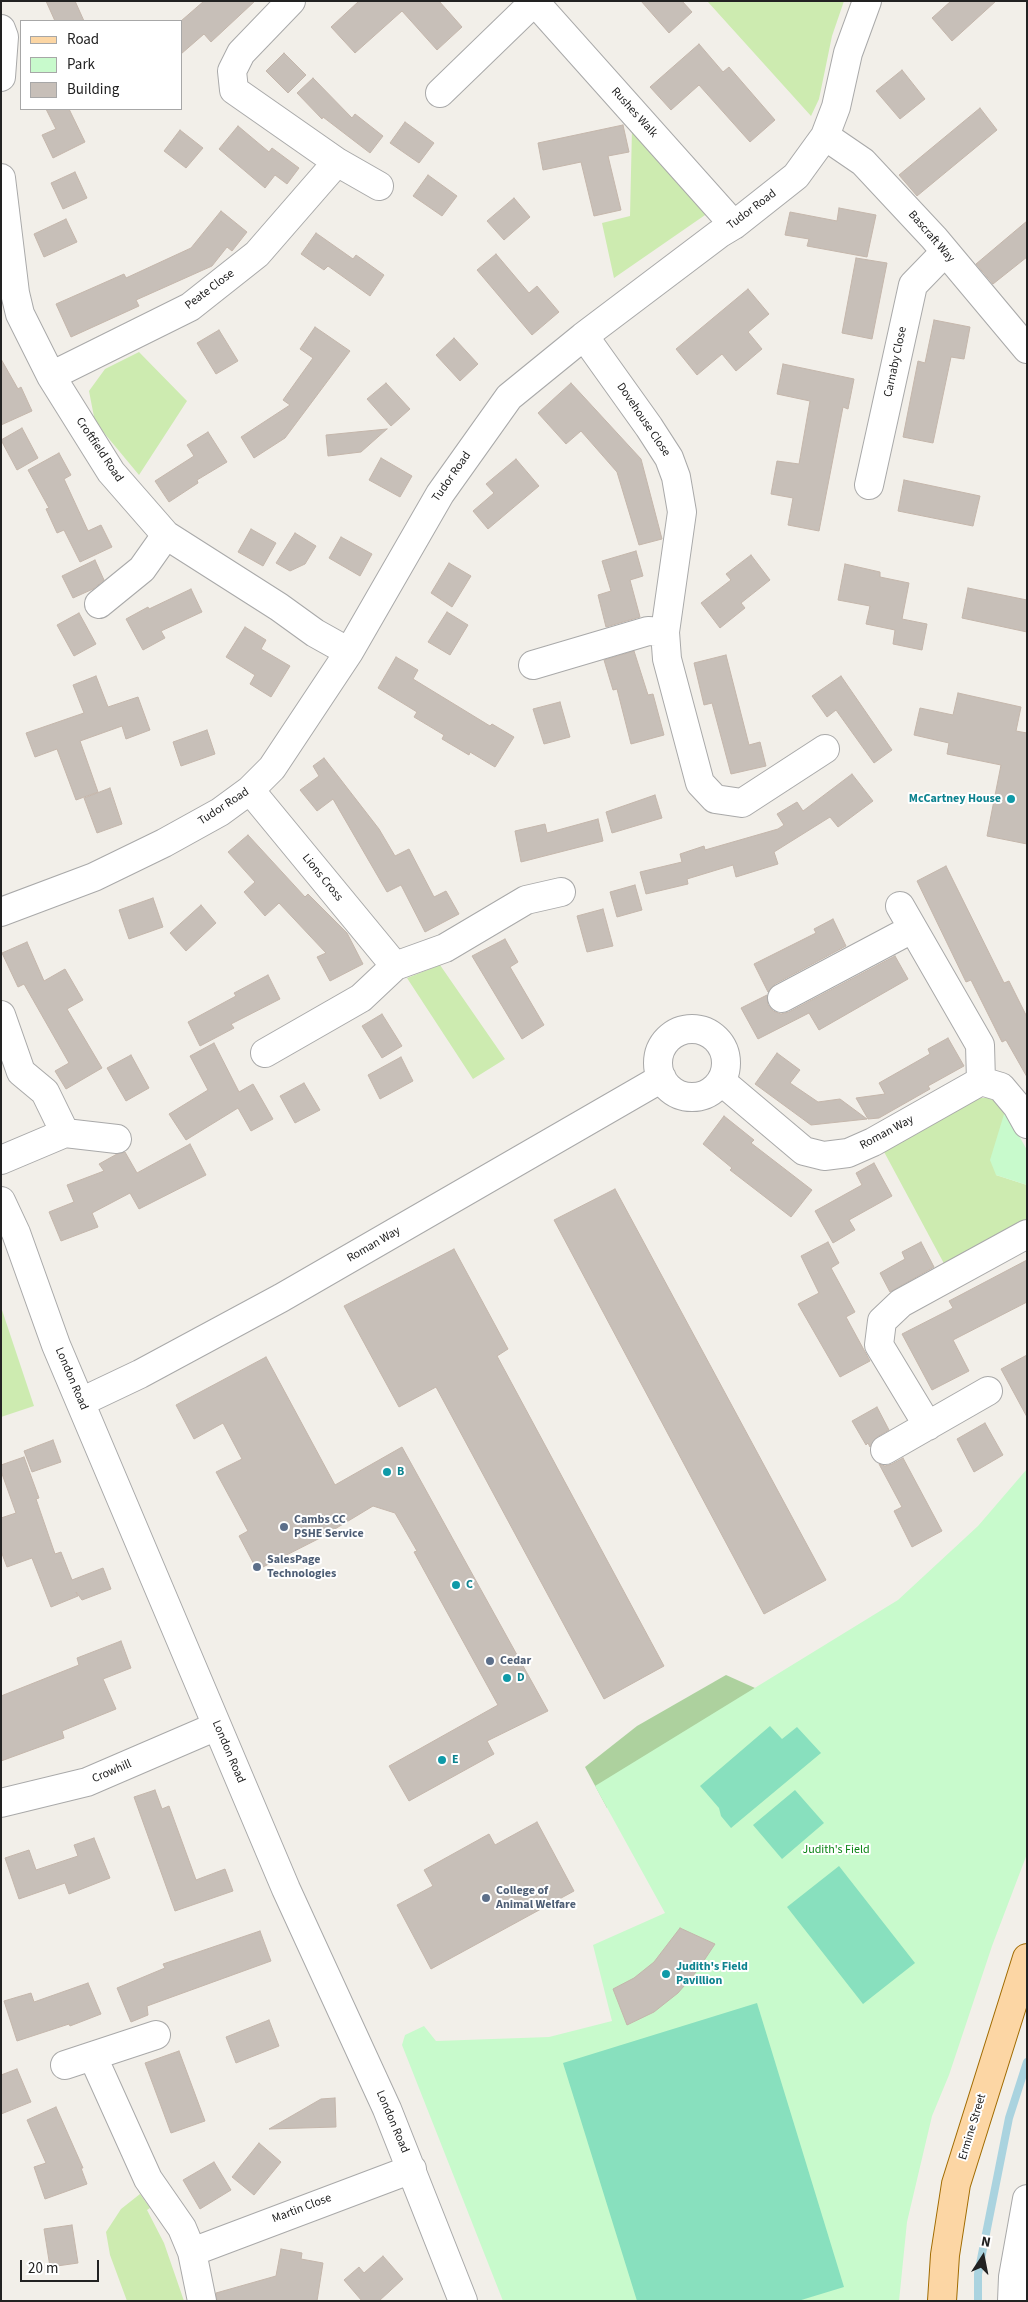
<!DOCTYPE html>
<html>
<head>
<meta charset="utf-8">
<style>
  body { margin:0 }
  #map { position:relative; width:1028px; height:2302px; overflow:hidden; background:#f2efe9; font-family:"Source Sans 3",sans-serif }
  canvas { display:block }
  .frame { position:absolute; inset:0; border:2px solid #222; pointer-events:none }
  .legend { position:absolute; left:20px; top:20px; width:162px; height:90px; box-sizing:border-box; background:#fff; border:1px solid #a7a7a7; margin:0; padding:6px 9px; list-style:none; font-size:15px; color:#222 }
  .legend li { display:flex; align-items:center; gap:10px; height:25px }
  .legend b { width:25px; border:1px solid #a7a7a7 }
  .north { position:absolute; left:958px; top:2232px; width:50px; height:50px; -webkit-text-stroke:4px #fff; paint-order:stroke; rotate:11deg; font-size:14px; font-weight:700; line-height:20px; text-align:center; color:#222 }
  .north::after { content:''; display:block; margin:auto; width:18px; height:22px; background:#222; clip-path:polygon(50% 0,100% 100%,50% 72%,0 100%) }
  .scale { position:absolute; left:20px; top:2260px; width:79px; height:22px; box-sizing:border-box; border:2px solid #222; border-top:0; padding-left:6px; font-size:15px; line-height:18px; white-space:nowrap; color:#222; -webkit-text-stroke:4px #fff; paint-order:stroke }
</style>
</head>
<body>
<div id="map">
<canvas width="1028" height="2302"></canvas>
<div class="frame"></div>
<ul class="legend">
<li><b style="height:6px;background:#fcd6a4"></b>Road</li>
<li><b style="height:14px;background:#c8facc"></b>Park</li>
<li><b style="height:14px;background:#c7bfb8"></b>Building</li>
</ul>
<div class="north">N</div>
<div class="scale">20 m</div>
</div>
<script>
const c = document.querySelector('canvas').getContext('2d');
c.lineJoin = 'round';
function fill(path, color) { c.fillStyle = color; c.fill(path, 'evenodd'); }
const poly = rows => new Path2D(rows.map(r => 'M' + r).join(''));
function strokePath(path, color, width, dash) { c.strokeStyle = color; c.lineWidth = width; c.lineCap = dash ? 'butt' : 'round'; c.setLineDash(dash || []); c.stroke(path); }
function write(font, color, halo, rows, align = 'center') {
  c.font = font + ' "Source Sans 3",sans-serif'; c.lineWidth = 4; c.setLineDash([]); c.textBaseline = 'middle'; c.strokeStyle = halo; c.fillStyle = color; for (const [text, x, y, turn = 0] of rows) {
    c.save(); c.translate(x, y); c.rotate((+turn || 0) * Math.PI / 180); c.textAlign = isNaN(turn) ? turn : align; if (halo) c.strokeText(text, 0, 0); c.fillText(text, 0, 0); c.restore();
  }
}
const grass = poly([
  [844,1,832,36,819,99,811,116,708,2],
  [632,129,708,213,614,278,602,223,630,216],
  [139,352,187,401,139,475,95,422,89,391,105,369],
  [440,965,505,1059,473,1079,407,978],
  [976,1098,988,1098,1002,1104,1005,1111,996,1175,1027,1185,1027,1227,948,1271,882,1148],
  [1,1307,34,1406,1,1417],
  [140,2194,150,2208,147,2210,164,2243,184,2301,127,2301,110,2255,106,2232,121,2209]
]);
const forest = poly([
  [726,1675,755,1688,607,1808,585,1767,637,1726]
]);
const park = poly([
  [1005,1111,1027,1150,1027,1185,996,1175,990,1160],
  [1027,1469,1027,1854,992,1946,949,2075,932,2116,907,2222,899,2301,503,2301,402,2045,405,2035,424,2026,436,2041,549,2037,612,2021,593,1945,665,1913,595,1786,898,1600,978,1526]
]);
const pitch = poly([
  [770,1726,782,1739,797,1727,821,1753,731,1828,721,1816,719,1808,700,1786],
  [795,1790,824,1823,782,1859,753,1825],
  [839,1866,915,1963,863,2004,787,1907],
  [757,2003,844,2287,798,2301,637,2301,563,2063]
]);
const stream = poly([
  [978,2301,978,2274,1009,2118,1027,2062]
]);
const building = poly([
  [46,1,75,1,84,21,55,21,46,1],
  [204,1,255,1,211,42,204,34,181,54,181,21,204,1],
  [359,1,439,1,462,27,437,50,402,11,355,53,331,27,359,1],
  [641,1,682,1,692,12,669,33,641,1],
  [951,1,996,1,952,41,932,18,951,1],
  [699,44,723,72,729,67,775,120,750,142,699,85,671,110,650,87,699,44],
  [284,53,306,75,288,93,266,71,284,53],
  [902,70,925,99,900,119,876,91,902,70],
  [313,78,352,118,355,114,383,136,370,153,323,117,322,119,297,93,313,78],
  [980,108,997,130,917,196,899,175,980,108],
  [46,109,69,109,85,142,53,158,42,135,56,129,46,109],
  [405,122,434,143,419,163,390,143,405,122],
  [623,125,629,152,608,156,621,210,594,216,581,162,543,170,538,143,623,125],
  [238,126,269,152,272,148,299,168,287,184,275,175,265,188,219,149,238,126],
  [180,130,203,148,186,168,164,151,180,130],
  [75,172,87,198,63,209,51,183,75,172],
  [428,175,457,196,442,216,413,196,428,175],
  [514,198,530,217,504,240,487,221,514,198],
  [839,208,876,215,867,257,807,246,809,239,785,235,790,212,837,221,839,208],
  [221,211,247,232,232,251,227,247,212,266,136,300,139,306,71,337,56,304,124,274,126,278,191,248,221,211],
  [66,219,77,242,44,257,34,234,66,219],
  [1027,221,1027,257,993,284,976,264,1027,221],
  [316,233,353,259,356,255,384,275,370,296,328,266,324,270,301,254,316,233],
  [496,254,529,293,537,286,559,312,532,335,477,270,496,254],
  [856,258,887,263,872,339,842,333,856,258],
  [748,289,769,314,748,332,762,349,736,371,722,354,697,375,676,349,748,289],
  [934,320,970,327,964,359,951,357,933,443,903,437,918,361,925,363,934,320],
  [315,327,350,351,285,438,254,458,241,437,290,405,283,400,313,358,300,349,315,327],
  [219,330,238,361,216,374,197,343,219,330],
  [454,338,478,364,460,381,436,355,454,338],
  [1,359,18,389,21,387,32,411,1,425,1,359],
  [783,364,854,379,848,409,843,407,819,531,788,525,793,498,771,494,777,461,799,464,810,401,777,394,783,364],
  [386,383,410,409,391,426,367,399,386,383],
  [571,383,641,459,662,539,639,545,617,472,581,431,566,444,538,413,571,383],
  [22,428,38,458,17,470,1,440,22,428],
  [387,429,361,452,328,456,326,435,387,429],
  [208,432,227,462,197,480,198,483,169,502,155,481,194,456,187,445,208,432],
  [59,453,71,475,64,479,88,531,101,525,112,547,80,562,64,530,57,533,46,509,49,508,28,470,59,453],
  [381,458,412,476,400,497,369,480,381,458],
  [516,459,539,486,488,529,473,511,494,493,486,484,516,459],
  [904,480,980,496,973,526,898,511,904,480],
  [251,529,276,543,263,566,238,552,251,529],
  [295,533,316,546,305,564,290,571,276,563,295,533],
  [341,537,372,554,360,576,329,558,341,537],
  [636,551,643,576,630,580,640,617,606,627,598,595,611,591,602,561,636,551],
  [751,555,770,580,741,603,745,608,720,628,701,603,731,580,726,574,751,555],
  [95,560,104,580,93,589,73,598,62,576,95,560],
  [449,563,471,576,452,607,431,593,449,563],
  [845,564,880,572,880,577,909,583,902,619,927,624,922,650,893,644,895,630,866,624,870,606,838,600,845,564],
  [968,588,1027,600,1027,632,962,618,968,588],
  [191,589,202,612,161,631,165,638,143,650,126,619,148,607,149,609,191,589],
  [447,612,468,625,450,655,428,642,447,612],
  [79,613,96,644,74,656,57,625,79,613],
  [245,627,266,640,261,649,290,666,271,697,250,684,255,675,226,657,245,627],
  [634,651,648,695,653,694,664,735,631,744,617,689,613,690,604,660,634,651],
  [726,655,749,745,760,742,766,766,731,774,712,703,704,705,694,663,726,655],
  [396,657,418,670,413,679,490,726,492,724,514,737,495,767,470,752,469,755,442,739,444,735,414,717,417,712,378,688,396,657],
  [96,676,108,707,138,697,150,730,126,739,122,726,80,741,98,792,76,800,57,749,35,757,26,733,84,713,73,685,96,676],
  [841,676,892,750,874,763,836,710,827,717,812,696,841,676],
  [958,693,1021,707,1016,731,1027,733,1027,844,987,836,1001,765,947,754,949,743,914,735,920,708,953,715,958,693],
  [560,702,570,737,544,744,533,709,560,702],
  [207,730,215,754,181,766,173,742,207,730],
  [324,758,379,829,395,856,409,849,434,897,446,891,459,914,425,932,401,885,387,892,333,799,317,811,300,790,319,776,313,766,324,758],
  [852,774,873,801,838,827,830,817,774,852,778,864,736,877,733,865,687,879,688,884,646,894,640,872,682,862,680,854,704,846,705,850,778,829,784,825,777,814,797,802,803,811,852,774],
  [110,788,122,824,97,833,84,798,110,788],
  [655,795,662,818,612,833,606,812,655,795],
  [598,819,603,841,521,862,515,831,545,824,547,833,598,819],
  [248,835,305,897,308,894,347,933,363,964,330,981,317,957,326,953,279,903,265,916,244,892,255,882,228,852,248,835],
  [946,866,1004,983,1009,981,1027,1017,1027,1077,1006,1040,1002,1042,971,980,966,982,917,881,946,866],
  [635,885,642,910,617,917,610,892,635,885],
  [153,898,163,927,129,939,119,910,153,898],
  [201,905,216,923,186,951,170,933,201,905],
  [603,909,613,946,587,952,577,916,603,909],
  [833,919,846,946,775,984,768,992,754,964,816,933,814,929,833,919],
  [505,939,518,962,510,967,544,1025,522,1039,472,956,505,939],
  [27,942,44,981,65,969,83,1000,67,1009,102,1068,66,1089,55,1071,69,1063,24,984,18,987,2,953,27,942],
  [895,956,908,979,819,1030,809,1013,758,1039,741,1008,767,995,768,1005,773,1011,781,1014,789,1012,895,956],
  [268,975,280,999,231,1024,234,1028,200,1046,188,1022,236,996,234,993,268,975],
  [382,1014,402,1046,382,1058,362,1026,382,1014],
  [948,1038,964,1066,928,1086,930,1089,879,1118,868,1119,856,1098,885,1094,879,1083,930,1054,928,1049,948,1038],
  [214,1043,239,1092,253,1084,273,1119,251,1131,238,1108,186,1140,169,1114,208,1090,190,1056,214,1043],
  [777,1053,800,1070,790,1083,818,1102,840,1099,867,1119,811,1125,755,1084,777,1053],
  [131,1055,149,1088,126,1101,107,1068,131,1055],
  [401,1057,413,1081,380,1099,368,1075,401,1057],
  [304,1083,320,1110,295,1123,280,1096,304,1083],
  [724,1116,754,1140,751,1143,812,1190,791,1217,730,1170,732,1168,703,1144,724,1116],
  [190,1144,206,1175,139,1209,130,1193,92,1213,98,1227,61,1241,49,1212,74,1202,67,1185,104,1171,99,1164,117,1154,125,1152,137,1173,190,1144],
  [874,1163,892,1196,849,1220,855,1230,833,1243,815,1211,862,1185,856,1173,874,1163],
  [615,1189,826,1580,764,1614,554,1220,615,1189],
  [828,1242,839,1263,831,1268,855,1312,846,1317,870,1361,840,1377,798,1304,819,1293,801,1256,828,1242],
  [921,1242,934,1267,890,1292,880,1273,905,1259,902,1252,921,1242],
  [454,1249,508,1349,497,1356,664,1666,604,1699,436,1387,399,1407,344,1306,454,1249],
  [1027,1260,1027,1302,953,1340,969,1371,932,1390,902,1334,953,1308,949,1301,1027,1260],
  [1027,1355,1027,1417,1001,1369,1027,1355],
  [266,1357,335,1485,402,1447,548,1711,487,1741,494,1754,409,1801,389,1766,498,1705,414,1552,417,1551,395,1513,373,1506,320,1538,257,1570,239,1536,248,1531,216,1472,242,1459,223,1423,194,1439,176,1405,266,1357],
  [877,1407,889,1430,877,1437,870,1447,868,1443,866,1445,852,1421,877,1407],
  [985,1423,1003,1455,974,1472,957,1439,985,1423],
  [53,1440,61,1462,32,1472,24,1451,53,1440],
  [24,1457,39,1498,36,1499,55,1554,61,1552,72,1580,103,1568,111,1589,82,1600,76,1592,78,1596,51,1607,32,1558,7,1567,1,1551,1,1518,16,1513,1,1471,1,1465,24,1457],
  [903,1458,942,1531,912,1547,894,1511,902,1507,879,1464,885,1466,892,1464,903,1458],
  [121,1641,131,1668,103,1679,116,1709,62,1731,64,1738,1,1761,1,1696,79,1665,77,1658,121,1641],
  [155,1790,162,1809,169,1806,196,1880,225,1869,233,1891,175,1911,134,1797,155,1790],
  [537,1822,574,1891,431,1969,397,1905,433,1886,424,1870,489,1834,495,1845,537,1822],
  [94,1838,110,1878,69,1894,65,1883,19,1899,5,1858,29,1850,36,1870,78,1856,74,1845,94,1838],
  [680,1928,715,1944,697,1971,678,1993,654,2012,627,2025,613,1989,634,1978,654,1962,680,1928],
  [260,1931,271,1961,147,2006,148,2015,131,2022,117,1988,165,1968,163,1964,260,1931],
  [88,1983,101,2014,70,2026,69,2024,17,2041,4,2001,31,1993,34,2002,88,1983],
  [269,2020,279,2046,236,2063,226,2037,269,2020],
  [179,2051,205,2121,171,2133,145,2063,179,2051],
  [17,2069,31,2102,1,2114,1,2075,17,2069],
  [335,2098,336,2127,269,2129,321,2099,335,2098],
  [56,2107,83,2168,81,2168,87,2184,45,2199,34,2167,46,2163,27,2120,56,2107],
  [259,2143,281,2162,254,2195,232,2177,259,2143],
  [214,2162,231,2190,200,2209,183,2180,214,2162],
  [72,2225,78,2263,50,2267,44,2229,72,2225],
  [281,2249,302,2253,301,2259,323,2263,317,2301,217,2301,216,2293,276,2276,281,2249],
  [383,2256,403,2279,379,2301,362,2301,344,2280,359,2267,364,2273,383,2256]
]);
const minor = poly([
  [291,1,241,53,232,71,234,90,337,162,379,186],
  [534,1,734,225],
  [1,29,4,37,1,77],
  [440,93,534,2],
  [825,136,863,162,934,238,1027,349],
  [1,178,15,293,20,314,51,376,111,472,166,535,279,607,315,633,349,652],
  [584,336,649,427,669,458,676,477,682,512,665,632,667,659,700,783,715,799,742,803,825,749],
  [51,376,190,307,257,254,337,162],
  [869,485,913,285,945,252],
  [99,604,142,569,166,535],
  [533,665,648,631,665,632],
  [250,790,395,966],
  [900,906,980,1045,981,1081],
  [1,912,94,877,164,843,220,812,250,790,272,768,349,652,440,494,509,397,584,336,719,234,734,225,796,176,825,136,836,107,848,53,867,1],
  [782,998,912,929],
  [1,1015,21,1072,45,1092,65,1133],
  '658 1063a34 34 0 1 1 68 0a34 34 0 1 1-68 0Z',
  [265,1053,361,998,395,966,445,948,526,900,561,892],
  [721,1081,804,1151,824,1156,848,1153,873,1142,981,1081,1001,1087,1017,1106,1027,1124],
  [1,1160,65,1133,117,1139],
  [1,1201,16,1233,56,1345,286,1889,387,2109,463,2301],
  [81,1402,140,1374,281,1298,662,1078],
  [928,1426,879,1345,882,1321,901,1303,1027,1234],
  [885,1450,988,1391],
  [1,1803,87,1782,217,1726],
  [93,2057,148,2179,182,2228,192,2252,202,2301],
  [65,2065,156,2035],
  [192,2252,412,2169],
  [1012,2301,1013,2277,1027,2199]
]);
const major = poly([
  [942,2301,945,2255,956,2184,1027,1958]
]);
const markers = [
  [1011,799,5,"#0f9aa8"],
  [387,1472,5,"#0f9aa8"],
  [284,1527,5,"#5c6f8a"],
  [257,1567,5,"#5c6f8a"],
  [456,1585,5,"#0f9aa8"],
  [490,1661,5,"#5c6f8a"],
  [507,1678,5,"#0f9aa8"],
  [442,1760,5,"#0f9aa8"],
  [486,1898,5,"#5c6f8a"],
  [666,1974,5,"#0f9aa8"]
];
const streetNames = [
  ["Rushes Walk",634,113,48],
  ["Tudor Road",752,210,-37],
  ["Bascraft Way",931,237,49],
  ["Peate Close",210,290,-37],
  ["Carnaby Close",896,362,-78],
  ["Dovehouse Close",643,420,56],
  ["Croftfield Road",99,450,56],
  ["Tudor Road",452,477,-55],
  ["Tudor Road",224,807,-33],
  ["Lions Cross",322,878,51],
  ["Roman Way",887,1133,-28],
  ["Roman Way",374,1245,-30],
  ["London Road",71,1379,67],
  ["London Road",228,1752,67],
  ["Crowhill",112,1772,-23],
  ["London Road",392,2122,67],
  ["Ermine Street",973,2127,-73],
  ["Martin Close",302,2209,-21]
];
const cultureNames = [
  ["McCartney House",1001,799,"right"],
  ["B",397,1472],
  ["C",466,1585],
  ["D",517,1678],
  ["E",452,1760],
  ["Judith's Field",676,1967],
  ["Pavillion",676,1981]
];
const serviceNames = [
  ["Cambs CC",294,1520],
  ["PSHE Service",294,1534],
  ["SalesPage",267,1560],
  ["Technologies",267,1574],
  ["Cedar",500,1661],
  ["College of",496,1891],
  ["Animal Welfare",496,1905]
];
const parkNames = [
  ["Judith's Field",836,1850]
];
fill(grass, '#cdebb0');
fill(forest, '#add19e');
fill(park, '#c8facc');
fill(pitch, '#88e0be');
strokePath(stream, '#aad3df', 8);
fill(building, '#c7bfb8');
strokePath(building, '#c4b6ab', 1);
strokePath(minor, '#a9a9a9', 30);
strokePath(major, '#a06b00', 30);
strokePath(minor, '#fff', 28);
strokePath(major, '#fcd6a4', 28);
for (const [x, y, r, color] of markers) { const dot = new Path2D(); dot.arc(x, y, r, 0, 2 * Math.PI); c.fillStyle = color; c.fill(dot); strokePath(dot, '#fff', 2); }
write('12px', '#222', '#fff', streetNames);
write('bold 12px', '#0d838f', '#fff', cultureNames, 'left');
write('bold 12px', '#4e5e75', '#fff', serviceNames, 'left');
write('12px', '#0c8416', '#fff', parkNames);
</script>
</body>
</html>
